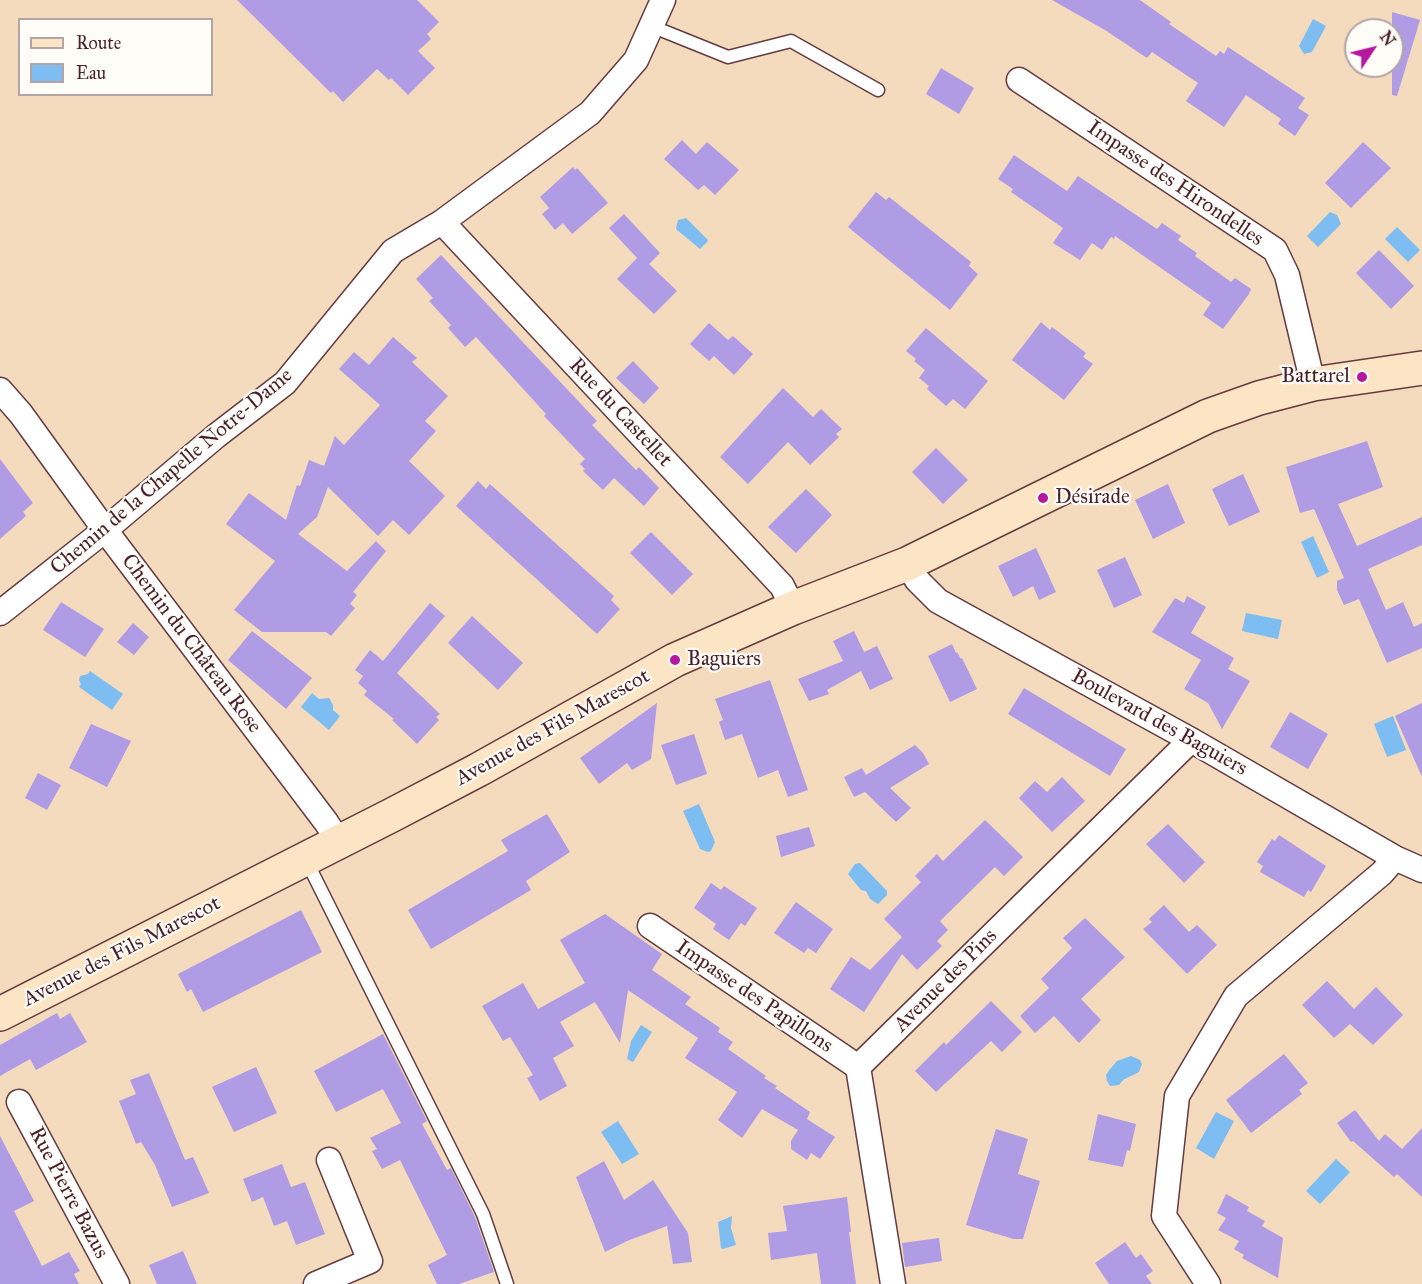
<!DOCTYPE html>
<html>
<head>
<meta charset="utf-8">
<style>
  body { margin:0 }
  #map { position:relative; width:1422px; height:1284px; overflow:hidden; background:#f4dbbe; font-family:"IM FELL Great Primer",serif }
  canvas { display:block }
  .legend { position:absolute; left:18px; top:18px; width:195px; height:78px; box-sizing:border-box; background:#fdfcf7; border:2px solid #b5a4a5; margin:0; padding:8px 10px; list-style:none; font-size:18px; color:#4a1f2b }
  .legend li { display:flex; align-items:center; gap:12px; height:30px }
  .legend b { width:30px; border:2px solid #b5a4a5 }
  .north { position:absolute; left:1344px; top:18px; width:60px; height:60px; box-sizing:border-box; background:#fdfcf7; border:2px solid #b5a4a5; border-radius:50%; rotate:55deg; font-size:16px; font-weight:700; line-height:24px; text-align:center; color:#4a1f2b }
  .north::after { content:''; display:block; margin:auto; width:21px; height:27px; background:#b5179e; clip-path:polygon(50% 0,100% 100%,50% 72%,0 100%) }
</style>
</head>
<body>
<div id="map">
<canvas width="1422" height="1284"></canvas>
<ul class="legend">
<li><b style="height:8px;background:#fce5c4"></b>Route</li>
<li><b style="height:16px;background:#7dbdf1"></b>Eau</li>
</ul>
<div class="north">N</div>
</div>
<script>
const c = document.querySelector('canvas').getContext('2d');
c.lineJoin = 'round';
function fill(path, color) { c.fillStyle = color; c.fill(path, 'evenodd'); }
const poly = rows => new Path2D(rows.map(r => 'M' + r).join(''));
function strokePath(path, color, width, dash) { c.strokeStyle = color; c.lineWidth = width; c.lineCap = dash ? 'butt' : 'round'; c.setLineDash(dash || []); c.stroke(path); }
function write(font, color, halo, rows, align = 'center') {
  c.font = font + ' "IM FELL Great Primer",serif'; c.lineWidth = 4.5; c.setLineDash([]); c.textBaseline = 'middle'; c.strokeStyle = halo; c.fillStyle = color; for (const [text, x, y, turn = 0] of rows) {
    c.save(); c.translate(x, y); c.rotate((+turn || 0) * Math.PI / 180); c.textAlign = isNaN(turn) ? turn : align; if (halo) c.strokeText(text, 0, 0); c.fillText(text, 0, 0); c.restore();
  }
}
const water = poly([
  [1313,19,1326,26,1312,52,1304,54,1299,46],
  [1330,212,1337,215,1341,224,1318,247,1307,236],
  [686,218,707,239,708,241,700,249,676,229,678,220],
  [1397,227,1420,250,1408,262,1385,239],
  [1313,536,1329,572,1317,578,1301,542],
  [1246,613,1282,620,1278,639,1242,631],
  [90,671,123,694,112,710,79,687,81,684,79,680,80,676,88,674],
  [312,693,319,699,329,698,333,705,333,710,340,716,329,730,301,707],
  [1393,716,1406,750,1387,757,1374,724],
  [699,804,715,842,711,851,708,852,700,849,683,811],
  [860,863,887,891,887,895,878,904,870,899,866,891,861,890,848,874,855,864],
  [641,1025,652,1032,633,1062,627,1059,631,1041],
  [1131,1056,1140,1060,1142,1064,1139,1072,1123,1080,1119,1085,1110,1086,1107,1081,1106,1075,1110,1069,1117,1061],
  [1216,1112,1234,1121,1214,1159,1196,1148],
  [618,1121,639,1154,622,1164,601,1132],
  [1336,1159,1350,1172,1320,1204,1306,1191],
  [732,1216,731,1228,736,1245,723,1249,721,1248,718,1222]
]);
const building = poly([
  [237,0,417,0,439,22,427,34,431,39,418,51,435,68,408,95,391,78,389,80,377,69,343,102,333,91,331,93],
  [1052,0,1140,0,1171,22,1169,24,1216,56,1220,51,1224,54,1228,47,1305,98,1298,108,1309,115,1295,136,1278,124,1281,119,1246,95,1224,127,1186,101,1198,83,1152,52,1147,58,1105,30],
  [1392,12,1420,20,1397,96,1392,95],
  [941,68,974,88,959,114,926,94],
  [682,140,696,154,707,142,739,170,715,195,704,185,698,190,664,159],
  [1363,142,1391,168,1351,208,1325,183],
  [1014,155,1067,191,1078,176,1157,229,1162,223,1181,236,1178,240,1197,253,1195,256,1231,282,1235,278,1251,289,1249,294,1223,329,1203,315,1211,303,1115,236,1114,239,1111,237,1102,250,1092,243,1080,260,1053,243,1063,228,1011,192,1013,189,998,179],
  [573,167,575,170,577,168,608,203,572,234,563,223,555,230,542,214,549,208,540,197],
  [876,192,886,200,889,197,922,223,971,262,969,266,978,274,950,310,848,227],
  [624,214,660,253,649,264,677,291,654,314,617,279,637,258,609,228],
  [1379,250,1414,286,1391,309,1356,273],
  [441,255,597,421,592,425,636,470,639,467,659,488,644,506,614,478,603,490,583,471,585,469,580,464,585,459,544,416,546,414,476,337,465,347,448,328,451,325,429,301,433,298,416,279],
  [1041,322,1050,330,1052,327,1086,353,1083,357,1093,364,1064,400,1012,360],
  [709,323,728,340,733,336,753,354,734,375,714,356,709,361,690,344],
  [926,328,988,381,965,409,953,399,946,406,927,389,929,386,919,378,925,370,914,361,916,359,906,351],
  [393,337,417,358,412,362,448,396,425,421,436,431,409,461,445,496,409,535,393,520,378,536,328,487,317,517,298,534,347,571,376,541,386,551,353,592,357,595,350,604,355,608,331,636,326,632,262,632,234,610,275,561,226,524,249,493,286,520,297,485,300,486,309,460,324,466,335,436,344,445,380,405,339,369,354,352,369,365],
  [633,361,659,388,644,404,616,378],
  [783,388,813,417,821,409,842,429,836,434,839,437,810,465,788,442,748,484,720,457],
  [1367,441,1383,487,1338,504,1357,546,1422,517,1422,545,1368,569,1386,610,1403,602,1414,627,1422,623,1422,648,1387,663,1359,599,1344,605,1337,590,1337,581,1344,578,1314,509,1300,513,1286,467],
  [936,448,968,480,943,504,912,472],
  [0,459,33,503,23,512,26,516,0,539],
  [1243,474,1260,512,1229,526,1212,489],
  [478,481,486,489,490,484,614,596,611,600,620,609,597,634,456,506],
  [1168,484,1185,523,1153,539,1135,500],
  [806,489,832,515,796,553,768,527],
  [651,532,693,574,672,595,630,553],
  [1036,548,1056,592,1039,600,1033,586,1013,597,998,566],
  [1125,557,1142,595,1114,608,1097,570],
  [1187,596,1206,607,1191,633,1234,658,1228,669,1250,681,1222,729,1208,703,1184,689,1201,660,1152,632,1175,598,1184,603],
  [61,602,104,629,85,657,43,630],
  [430,603,445,616,397,673,440,714,436,717,439,720,417,744,392,720,394,719,364,695,367,691,358,683,363,676,355,670,370,650,383,661],
  [472,616,523,663,498,690,448,643],
  [133,623,149,637,134,655,117,642],
  [252,631,312,678,286,709,228,660],
  [854,631,864,652,877,646,893,679,870,690,861,671,827,690,829,694,809,701,798,679,843,661,833,641],
  [952,644,956,653,957,652,961,659,962,658,977,689,950,702,928,656],
  [770,680,808,790,788,797,778,770,758,778,742,734,725,740,719,722,723,720,715,699],
  [1024,688,1126,749,1110,776,1008,714],
  [657,703,651,759,632,770,627,763,599,784,580,758],
  [1422,703,1422,777,1395,716],
  [1290,712,1328,734,1308,769,1270,747],
  [91,724,131,741,107,787,69,768],
  [694,734,707,774,676,785,661,745],
  [915,745,923,753,929,764,890,788,911,808,896,822,865,792,854,797,844,777,862,768,866,775],
  [38,773,61,785,47,810,25,798],
  [1062,777,1085,801,1052,832,1019,798,1035,781,1047,792],
  [547,814,570,852,526,881,531,890,431,949,408,910,508,851,501,840],
  [985,820,1023,857,1004,876,995,867,940,921,948,930,937,941,942,946,917,970,902,954,864,1012,830,989,851,957,870,970,902,937,884,919,921,882,915,876,937,854,943,861],
  [1168,824,1205,862,1184,883,1146,844],
  [809,827,815,846,781,857,776,836],
  [1279,835,1326,866,1311,892,1308,890,1304,897,1260,872,1263,866,1257,862,1272,839,1275,841],
  [711,883,721,890,724,886,757,908,745,926,741,923,729,940,713,929,716,924,694,908],
  [796,902,833,929,816,953,808,948,804,953,774,933],
  [1164,905,1189,932,1197,925,1217,945,1187,974,1143,929,1152,922,1149,919],
  [301,910,322,952,203,1012,191,989,187,992,178,974],
  [605,914,662,954,652,970,691,997,685,1004,720,1028,718,1032,733,1042,728,1049,766,1076,764,1078,777,1086,775,1088,810,1112,807,1119,835,1137,820,1159,811,1153,807,1160,791,1149,791,1141,798,1130,762,1109,742,1138,718,1120,737,1092,685,1058,698,1038,628,990,620,1043,595,1002,560,1022,574,1046,553,1058,567,1086,540,1101,527,1078,533,1075,510,1037,503,1041,482,1006,523,983,538,1009,585,983,560,940],
  [1085,918,1125,957,1081,999,1101,1020,1079,1043,1054,1016,1035,1033,1020,1016,1049,988,1041,979,1072,948,1063,938],
  [1327,981,1354,1009,1376,987,1403,1015,1373,1045,1350,1024,1334,1038,1302,1005],
  [991,1001,1022,1032,1002,1052,991,1041,936,1092,915,1071,944,1042,946,1045],
  [57,1013,60,1019,70,1013,87,1042,36,1070,30,1059,0,1076,0,1045],
  [383,1034,427,1121,422,1124,447,1170,451,1168,475,1217,494,1272,459,1284,437,1284,428,1265,447,1255,400,1160,382,1169,372,1151,377,1149,370,1138,401,1123,383,1089,336,1112,314,1071],
  [1284,1054,1308,1083,1299,1090,1302,1094,1251,1133,1226,1100],
  [256,1067,277,1113,234,1132,212,1087],
  [149,1073,185,1160,193,1157,209,1193,172,1207,155,1165,141,1142,136,1144,119,1101,136,1094,130,1080],
  [1355,1110,1379,1141,1385,1134,1402,1149,1422,1128,1422,1197,1397,1174,1394,1177,1353,1141,1351,1142,1337,1123],
  [1098,1114,1136,1124,1130,1151,1127,1150,1123,1167,1088,1160],
  [996,1129,1028,1139,1018,1174,1040,1181,1023,1239,1014,1239,966,1225],
  [0,1136,34,1201,14,1211,42,1266,69,1252,80,1271,74,1274,79,1284,0,1284],
  [604,1161,624,1200,653,1180,688,1233,692,1262,673,1264,667,1226,627,1241,605,1252,576,1177],
  [282,1164,291,1187,305,1182,325,1234,296,1245,287,1221,274,1226,263,1197,252,1202,243,1179],
  [1226,1194,1249,1207,1247,1211,1265,1221,1262,1226,1283,1238,1278,1278,1242,1258,1244,1255,1234,1249,1239,1241,1218,1230,1226,1218,1217,1213],
  [847,1197,851,1232,849,1232,856,1284,821,1284,817,1253,771,1260,768,1233,787,1231,783,1206],
  [939,1238,942,1261,905,1267,902,1243],
  [1125,1242,1136,1258,1141,1254,1153,1271,1146,1276,1152,1284,1109,1284,1095,1263],
  [183,1251,197,1284,157,1284,149,1265]
]);
const lane = poly([
  [651,26,728,57,791,41,878,90],
  [306,860,483,1214,507,1284]
]);
const street = poly([
  [1019,80,1275,250,1287,275,1313,384],
  [442,222,782,586,793,608],
  [0,390,21,414,105,530,326,822,339,842],
  [907,564,917,580,938,601,1191,740,1395,858,1422,870],
  [0,613,105,530,216,436,285,383,393,251,442,222,590,113,636,60,663,0],
  [650,926,858,1067],
  [858,1067,1191,740],
  [858,1067,893,1284],
  [19,1102,117,1284],
  [316,1284,370,1261,329,1160],
  [1208,1284,1164,1216,1177,1096,1236,996,1382,873,1395,858]
]);
const secondary = poly([
  [0,1014,392,815,478,770,675,660,793,608,907,564,1208,416,1259,398,1313,384,1422,368]
]);
const markers = [
  [1362,377,6,"#b5179e"],
  [1043,498,6,"#b5179e"],
  [675,660,6,"#b5179e"]
];
const streetNames = [
  ["Impasse des Hirondelles",1175,184,34],
  ["Rue du Castellet",620,413,47],
  ["Chemin de la Chapelle Notre-Dame",172,472,-40],
  ["Chemin du Château Rose",191,644,53],
  ["Boulevard des Baguiers",1159,723,29],
  ["Avenue des Fils Marescot",553,728,-29],
  ["Avenue des Fils Marescot",122,952,-27],
  ["Avenue des Pins",946,981,-45],
  ["Impasse des Papillons",754,997,34],
  ["Rue Pierre Bazus",68,1193,62]
];
const poiNames = [
  ["Battarel",1350,377,"right"],
  ["Désirade",1055,498],
  ["Baguiers",687,660]
];
fill(water, '#7dbdf1');
fill(building, '#b09be5');
strokePath(lane, '#643b41', 15);
strokePath(street, '#643b41', 27);
strokePath(secondary, '#643b41', 36);
strokePath(lane, '#fff', 12);
strokePath(street, '#fff', 24);
strokePath(secondary, '#fce5c4', 33);
for (const [x, y, r, color] of markers) { const dot = new Path2D(); dot.arc(x, y, r, 0, 2 * Math.PI); c.fillStyle = color; c.fill(dot); strokePath(dot, '#fdfcf7', 2); }
write('21px', '#4a1f2b', '#fdfcf7', streetNames);
write('21px', '#4a1f2b', '#fdfcf7', poiNames, 'left');
</script>
</body>
</html>
